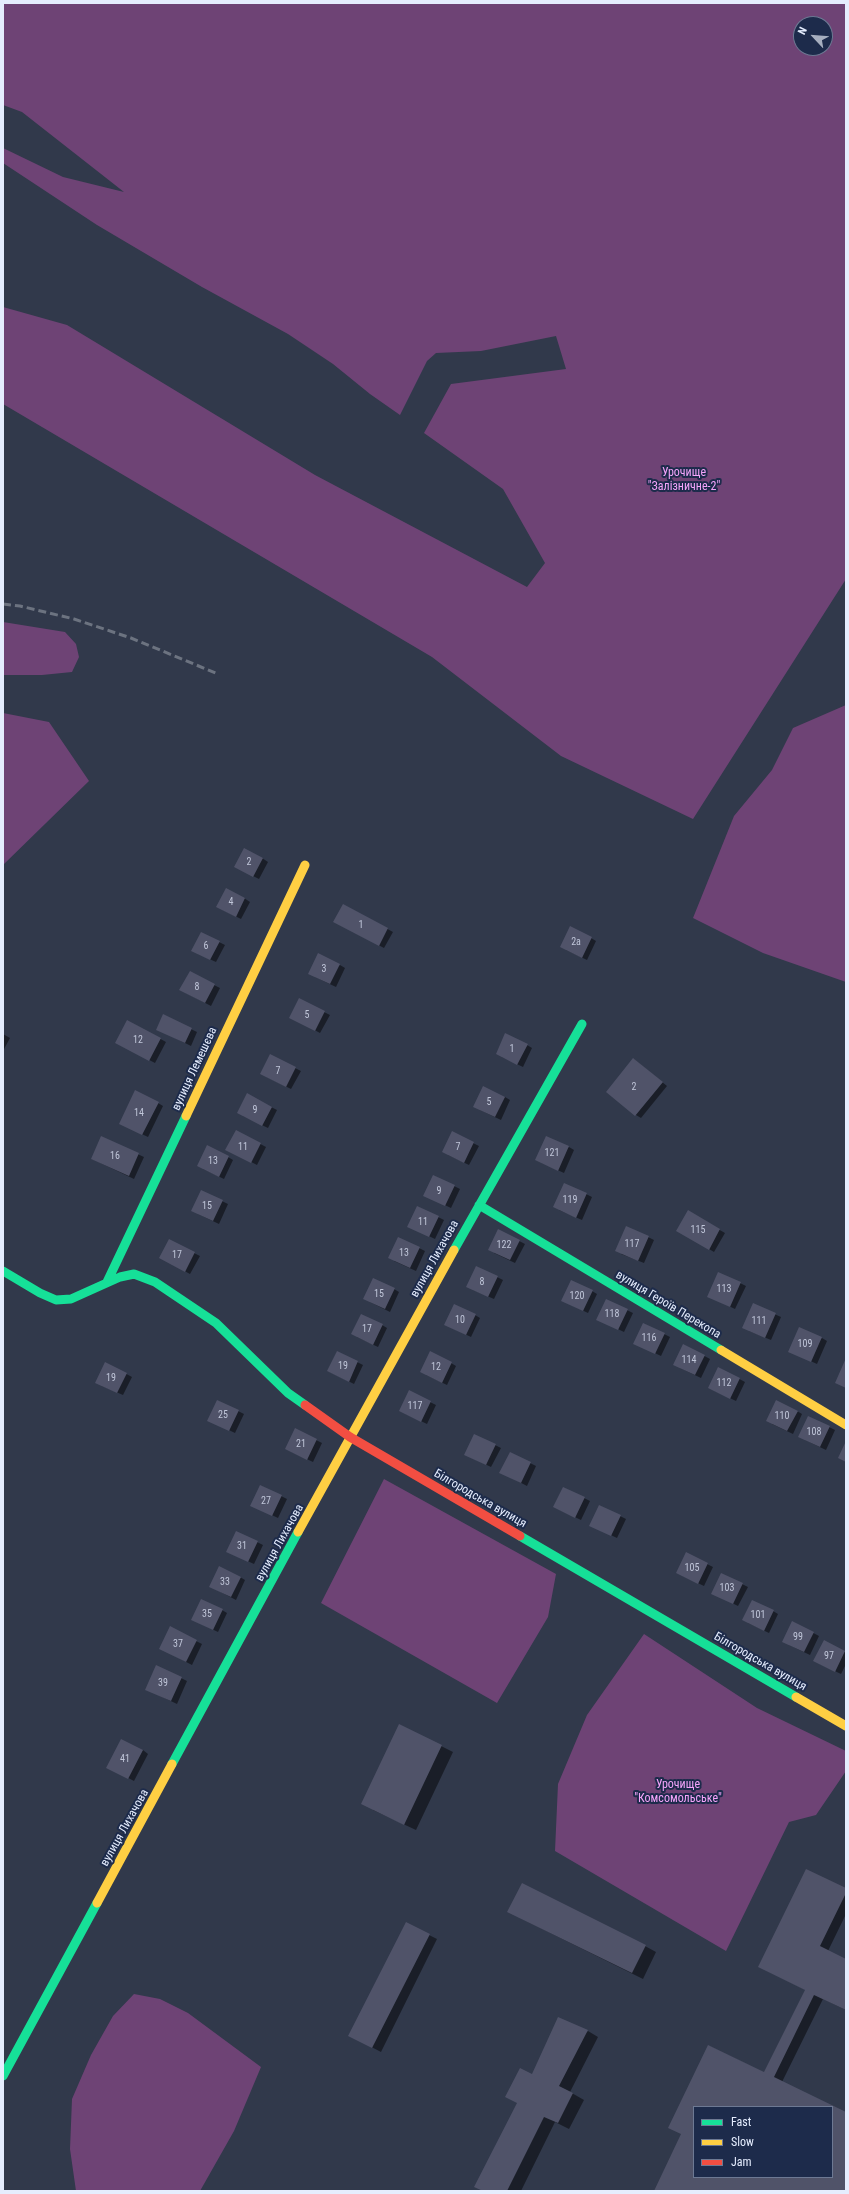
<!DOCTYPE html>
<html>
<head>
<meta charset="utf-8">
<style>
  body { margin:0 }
  #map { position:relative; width:849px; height:2194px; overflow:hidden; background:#31394b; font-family:"Roboto Condensed",sans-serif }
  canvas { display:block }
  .frame { position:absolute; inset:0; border:4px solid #e5edfe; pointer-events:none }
  .legend { position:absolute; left:693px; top:2106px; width:140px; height:72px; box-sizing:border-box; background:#1d2b4b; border:1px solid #6d7993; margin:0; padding:5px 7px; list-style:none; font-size:12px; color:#e5edfe }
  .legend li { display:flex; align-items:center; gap:8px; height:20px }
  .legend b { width:20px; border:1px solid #6d7993 }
  .north { position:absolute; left:793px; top:16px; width:40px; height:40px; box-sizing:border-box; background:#1d2b4b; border:1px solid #6d7993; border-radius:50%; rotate:296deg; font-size:11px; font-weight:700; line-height:16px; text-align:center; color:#e5edfe }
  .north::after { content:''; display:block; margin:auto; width:14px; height:18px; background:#a6aebf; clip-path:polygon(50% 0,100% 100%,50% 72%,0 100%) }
</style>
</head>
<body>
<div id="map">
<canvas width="849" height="2194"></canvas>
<div class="frame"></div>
<ul class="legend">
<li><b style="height:5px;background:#16e098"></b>Fast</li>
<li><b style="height:5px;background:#ffcf43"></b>Slow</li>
<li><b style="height:5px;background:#f24e42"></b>Jam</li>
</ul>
<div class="north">N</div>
</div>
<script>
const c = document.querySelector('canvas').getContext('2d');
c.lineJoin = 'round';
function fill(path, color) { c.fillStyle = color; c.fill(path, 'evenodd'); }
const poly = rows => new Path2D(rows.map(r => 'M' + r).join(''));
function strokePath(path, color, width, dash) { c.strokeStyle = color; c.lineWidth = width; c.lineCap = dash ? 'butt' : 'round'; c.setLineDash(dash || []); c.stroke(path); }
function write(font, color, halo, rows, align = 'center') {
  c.font = font + ' "Roboto Condensed",sans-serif'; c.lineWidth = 4; c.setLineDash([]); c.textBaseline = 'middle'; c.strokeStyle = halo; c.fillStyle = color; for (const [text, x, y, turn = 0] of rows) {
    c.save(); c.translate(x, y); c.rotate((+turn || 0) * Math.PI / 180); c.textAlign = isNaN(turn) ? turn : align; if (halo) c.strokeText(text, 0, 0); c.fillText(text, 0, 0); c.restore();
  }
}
const green = poly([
  [3,3,846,3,846,579,693,819,561,756,432,657,3,404,3,307,67,325,315,475,527,587,545,563,503,489,424,433,451,384,566,369,556,336,481,351,436,353,427,361,400,415,370,394,333,364,288,334,202,287,97,225,3,163,3,148,63,177,124,192,22,112,3,105],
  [801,24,825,24,825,48,801,48],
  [3,622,65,632,76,644,79,657,72,672,42,675,3,675],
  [846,705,846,982,763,953,693,918,734,816,772,770,793,728],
  [3,713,49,722,89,781,3,865],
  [384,1479,556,1574,548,1617,497,1703,321,1603],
  [644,1634,757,1708,846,1751,846,1771,816,1815,789,1822,726,1951,555,1851,558,1784,587,1715],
  [134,1994,160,1999,188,2013,261,2067,234,2131,200,2191,76,2191,70,2149,72,2099,91,2055,113,2016]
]);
const shadow = poly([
  [262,858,268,862,259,879,241,870],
  [244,898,250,902,241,919,223,910],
  [343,905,393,932,384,948,340,925],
  [591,938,596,941,587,960,566,950],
  [219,942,225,945,216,962,198,954],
  [340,965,345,968,336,987,315,977],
  [214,985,220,988,211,1006,186,993],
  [324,1012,330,1015,320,1033,296,1020],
  [164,1016,197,1032,191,1046,163,1032],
  [128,1021,166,1042,155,1063,122,1046],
  [3,1034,10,1038,3,1051],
  [527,1045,532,1048,523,1067,502,1057],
  [634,1059,667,1086,641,1118,636,1115],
  [295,1068,301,1071,291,1089,267,1077],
  [247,1095,277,1110,268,1128,243,1116],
  [505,1097,510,1100,501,1120,480,1110],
  [158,1103,163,1106,148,1137,125,1126],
  [236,1131,266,1147,257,1165,232,1152],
  [102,1138,144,1157,134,1179,92,1159],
  [473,1143,479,1146,469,1165,448,1155],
  [569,1147,574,1150,564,1173,542,1163],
  [228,1157,233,1160,224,1179,203,1169],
  [434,1176,460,1189,451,1208,430,1198],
  [201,1191,228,1204,219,1224,198,1214],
  [586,1194,592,1197,582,1220,559,1210],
  [418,1207,444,1220,435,1239,414,1229],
  [688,1212,725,1233,714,1252,677,1230],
  [498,1230,525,1244,515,1263,494,1253],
  [648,1237,654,1240,644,1263,621,1254],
  [419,1248,425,1251,416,1271,394,1261],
  [194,1253,200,1256,190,1274,166,1261],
  [477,1267,503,1280,494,1299,473,1290],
  [740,1283,746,1286,735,1309,714,1299],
  [394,1289,399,1292,390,1312,370,1302],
  [592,1291,597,1294,588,1313,567,1303],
  [606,1300,633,1313,624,1332,603,1322],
  [754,1305,781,1317,771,1340,749,1331],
  [475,1315,480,1318,471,1337,450,1327],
  [644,1324,670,1337,661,1356,640,1346],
  [382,1325,387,1328,378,1347,357,1337],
  [822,1338,827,1341,817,1364,795,1354],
  [684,1345,710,1359,701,1378,680,1368],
  [337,1352,363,1365,354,1384,328,1371],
  [106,1363,132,1377,123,1395,102,1386],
  [451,1363,456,1366,447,1385,426,1375],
  [719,1368,745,1382,736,1401,715,1391],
  [218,1401,244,1414,235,1433,214,1423],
  [430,1402,436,1405,427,1424,406,1414],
  [797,1411,802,1414,793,1434,772,1424],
  [809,1417,835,1430,826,1450,805,1440],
  [296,1430,322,1443,313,1462,292,1452],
  [495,1445,501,1448,491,1467,470,1457],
  [510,1453,536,1466,527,1486,506,1475],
  [261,1486,287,1499,278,1518,257,1508],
  [564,1488,590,1501,581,1520,560,1510],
  [600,1506,626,1519,617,1538,596,1528],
  [257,1542,263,1545,254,1564,232,1554],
  [707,1564,713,1567,704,1586,683,1576],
  [240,1577,245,1580,236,1600,215,1589],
  [742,1584,748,1587,738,1606,718,1596],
  [222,1610,227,1613,218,1632,197,1622],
  [773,1611,778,1614,769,1633,748,1623],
  [793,1622,819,1636,810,1655,789,1645],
  [170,1628,202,1644,192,1665,165,1651],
  [824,1642,846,1652,846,1664,841,1674,820,1664],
  [181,1678,187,1681,177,1704,152,1692],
  [399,1725,453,1752,416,1830,373,1810],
  [143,1750,148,1754,134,1781,113,1770],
  [846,1890,846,1914,828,1951,846,1960,846,2010,823,1999,782,2082,846,2113,846,2191,655,2191,682,2135,709,2046,765,2073,806,1990,767,1971],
  [694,2107,832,2107,832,2177,694,2177],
  [520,1918,645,1946,656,1952,643,1979],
  [429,1935,437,1939,381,2052,358,2040],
  [588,2031,598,2037,570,2092,584,2100,569,2129,555,2122,521,2191,484,2191,532,2075]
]);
const building = poly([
  [244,848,263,858,253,877,234,867],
  [226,888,245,898,236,917,216,907],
  [343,904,388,928,379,946,333,922],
  [570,926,592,937,582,958,560,947],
  [201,932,220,941,210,960,191,951],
  [318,953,340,964,330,984,308,974],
  [190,971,215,984,205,1003,179,990],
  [299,998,325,1011,315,1031,289,1018],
  [163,1014,192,1028,185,1043,156,1030],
  [127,1020,161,1038,149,1061,115,1043],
  [505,1033,528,1044,517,1065,496,1054],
  [270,1054,296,1067,286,1087,260,1074],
  [633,1058,663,1082,635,1116,606,1092],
  [483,1086,505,1097,495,1117,473,1107],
  [135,1090,159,1102,142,1135,119,1124],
  [247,1093,272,1107,262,1126,237,1113],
  [236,1130,261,1143,251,1163,225,1150],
  [452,1131,474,1142,464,1163,442,1152],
  [101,1136,139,1153,129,1176,91,1159],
  [546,1136,569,1146,558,1171,535,1160],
  [207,1145,229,1156,219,1177,197,1166],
  [433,1175,455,1185,445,1206,423,1196],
  [564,1183,587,1193,576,1218,553,1207],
  [201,1190,223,1200,213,1221,191,1211],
  [417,1206,439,1216,429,1237,407,1227],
  [688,1210,720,1229,709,1250,676,1231],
  [626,1226,649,1236,638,1261,615,1251],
  [498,1229,520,1240,510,1260,488,1250],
  [398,1237,420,1247,410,1268,388,1258],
  [169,1239,195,1252,185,1272,159,1258],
  [476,1266,498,1276,488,1297,466,1287],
  [718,1272,741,1282,730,1307,707,1297],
  [373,1278,395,1288,385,1309,363,1299],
  [571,1280,593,1290,583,1311,561,1301],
  [606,1299,628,1309,618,1330,596,1320],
  [753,1303,776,1313,765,1338,742,1328],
  [454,1304,476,1314,466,1335,444,1325],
  [361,1314,383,1324,373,1345,351,1334],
  [643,1323,665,1333,655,1354,633,1344],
  [799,1327,822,1337,811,1362,788,1352],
  [683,1344,705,1355,695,1375,673,1365],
  [337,1351,358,1361,349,1382,327,1371],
  [430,1351,452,1362,442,1383,420,1372],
  [846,1358,846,1388,835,1383],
  [105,1362,127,1373,117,1393,95,1383],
  [718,1367,740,1378,730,1399,708,1388],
  [409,1390,431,1401,421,1422,399,1411],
  [217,1400,239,1410,229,1431,207,1421],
  [776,1400,798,1411,787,1431,766,1421],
  [808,1416,830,1426,820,1447,798,1437],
  [295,1428,317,1439,307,1460,285,1449],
  [474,1434,496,1444,486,1465,464,1455],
  [846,1441,846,1462,838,1458],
  [510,1452,531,1462,521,1483,499,1473],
  [260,1485,282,1495,272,1516,250,1506],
  [563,1487,585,1497,575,1518,553,1507],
  [599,1505,621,1515,611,1536,589,1526],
  [236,1531,258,1541,248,1562,226,1552],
  [686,1552,708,1563,698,1584,676,1573],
  [219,1566,241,1577,231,1597,209,1587],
  [721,1573,743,1583,733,1604,711,1594],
  [201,1599,223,1609,213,1630,191,1620],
  [752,1600,774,1610,764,1631,742,1620],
  [792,1621,814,1632,804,1652,782,1642],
  [170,1626,197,1640,186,1662,159,1649],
  [824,1640,845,1651,835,1672,813,1661],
  [156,1665,182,1677,171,1701,145,1690],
  [399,1724,442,1745,404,1825,361,1804],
  [121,1739,143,1750,128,1779,106,1768],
  [806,1869,846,1888,846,1893,820,1946,846,1959,846,2010,814,1995,774,2077,846,2112,846,2191,654,2191,681,2134,668,2128,708,2045,764,2072,805,1990,758,1967],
  [694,2107,832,2107,832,2177,694,2177],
  [522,1883,646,1945,632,1973,507,1912],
  [406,1922,430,1934,372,2048,348,2036],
  [558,2017,588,2030,559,2086,573,2093,558,2123,544,2117,507,2191,483,2191,474,2187,517,2103,505,2097,520,2068,532,2074]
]);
const fast = poly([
  [479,1205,721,1350],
  [454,1250,582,1024],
  [3,1271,40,1293,56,1300,71,1299,120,1277,134,1274,155,1282,216,1323,288,1393,305,1405],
  [107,1282,186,1116],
  [520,1536,796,1697],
  [172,1764,298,1532],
  [3,2076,97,1903]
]);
const slow = poly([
  [186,1116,305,865],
  [721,1350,846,1425],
  [298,1532,454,1250],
  [796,1697,846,1726],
  [97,1903,172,1764]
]);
const jam = poly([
  [305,1405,350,1437,520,1536]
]);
const rail = poly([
  [3,604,20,606,74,619,131,638,218,674]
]);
const numberNames = [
  ["2",249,862],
  ["4",231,902],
  ["1",361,925],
  ["2а",576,942],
  ["6",206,946],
  ["3",324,969],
  ["8",197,987],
  ["5",307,1015],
  ["12",138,1040],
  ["1",512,1049],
  ["7",278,1071],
  ["2",634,1087],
  ["5",489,1102],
  ["9",255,1110],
  ["14",139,1113],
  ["11",243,1147],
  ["7",458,1147],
  ["121",552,1153],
  ["16",115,1156],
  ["13",213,1161],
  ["9",439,1191],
  ["119",570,1200],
  ["15",207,1206],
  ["11",423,1222],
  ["115",698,1230],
  ["117",632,1244],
  ["122",504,1245],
  ["13",404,1253],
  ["17",177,1255],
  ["8",482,1282],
  ["113",724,1289],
  ["15",379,1294],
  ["120",577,1296],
  ["118",612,1314],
  ["10",460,1320],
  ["111",759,1321],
  ["17",367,1329],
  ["116",649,1338],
  ["109",805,1344],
  ["114",689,1360],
  ["19",343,1366],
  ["12",436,1367],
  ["19",111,1378],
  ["112",724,1383],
  ["117",415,1406],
  ["25",223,1415],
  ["110",782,1416],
  ["108",814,1432],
  ["21",301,1444],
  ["27",266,1501],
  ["31",242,1546],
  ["105",692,1568],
  ["33",225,1582],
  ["103",727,1588],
  ["35",207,1614],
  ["101",758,1615],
  ["99",798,1637],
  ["37",178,1644],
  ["97",829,1656],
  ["39",163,1683],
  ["41",125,1759]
];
const parkNames = [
  ["Урочище",684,473],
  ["\"Залізничне-2\"",684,487],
  ["Урочище",678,1785],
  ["\"Комсомольське\"",678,1799]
];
const streetNames = [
  ["вулиця Лемешєва",195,1069,-65],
  ["вулиця Лихачова",435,1259,-61],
  ["вулиця Героїв Перекопа",668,1305,31],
  ["Білгородська вулиця",480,1499,30],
  ["вулиця Лихачова",280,1543,-61],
  ["Білгородська вулиця",760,1662,30],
  ["вулиця Лихачова",125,1828,-61]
];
fill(green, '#6e4375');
fill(shadow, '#0007');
fill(building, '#505369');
strokePath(fast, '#16e098', 9);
strokePath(slow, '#ffcf43', 9);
strokePath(jam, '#f24e42', 9);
strokePath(rail, '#6c7380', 3, [8, 4]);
write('10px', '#c0c6d9', null, numberNames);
write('12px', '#f5a4fb', '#1d2b4b', parkNames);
write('12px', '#e5edfe', '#1d2b4b', streetNames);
</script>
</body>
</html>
